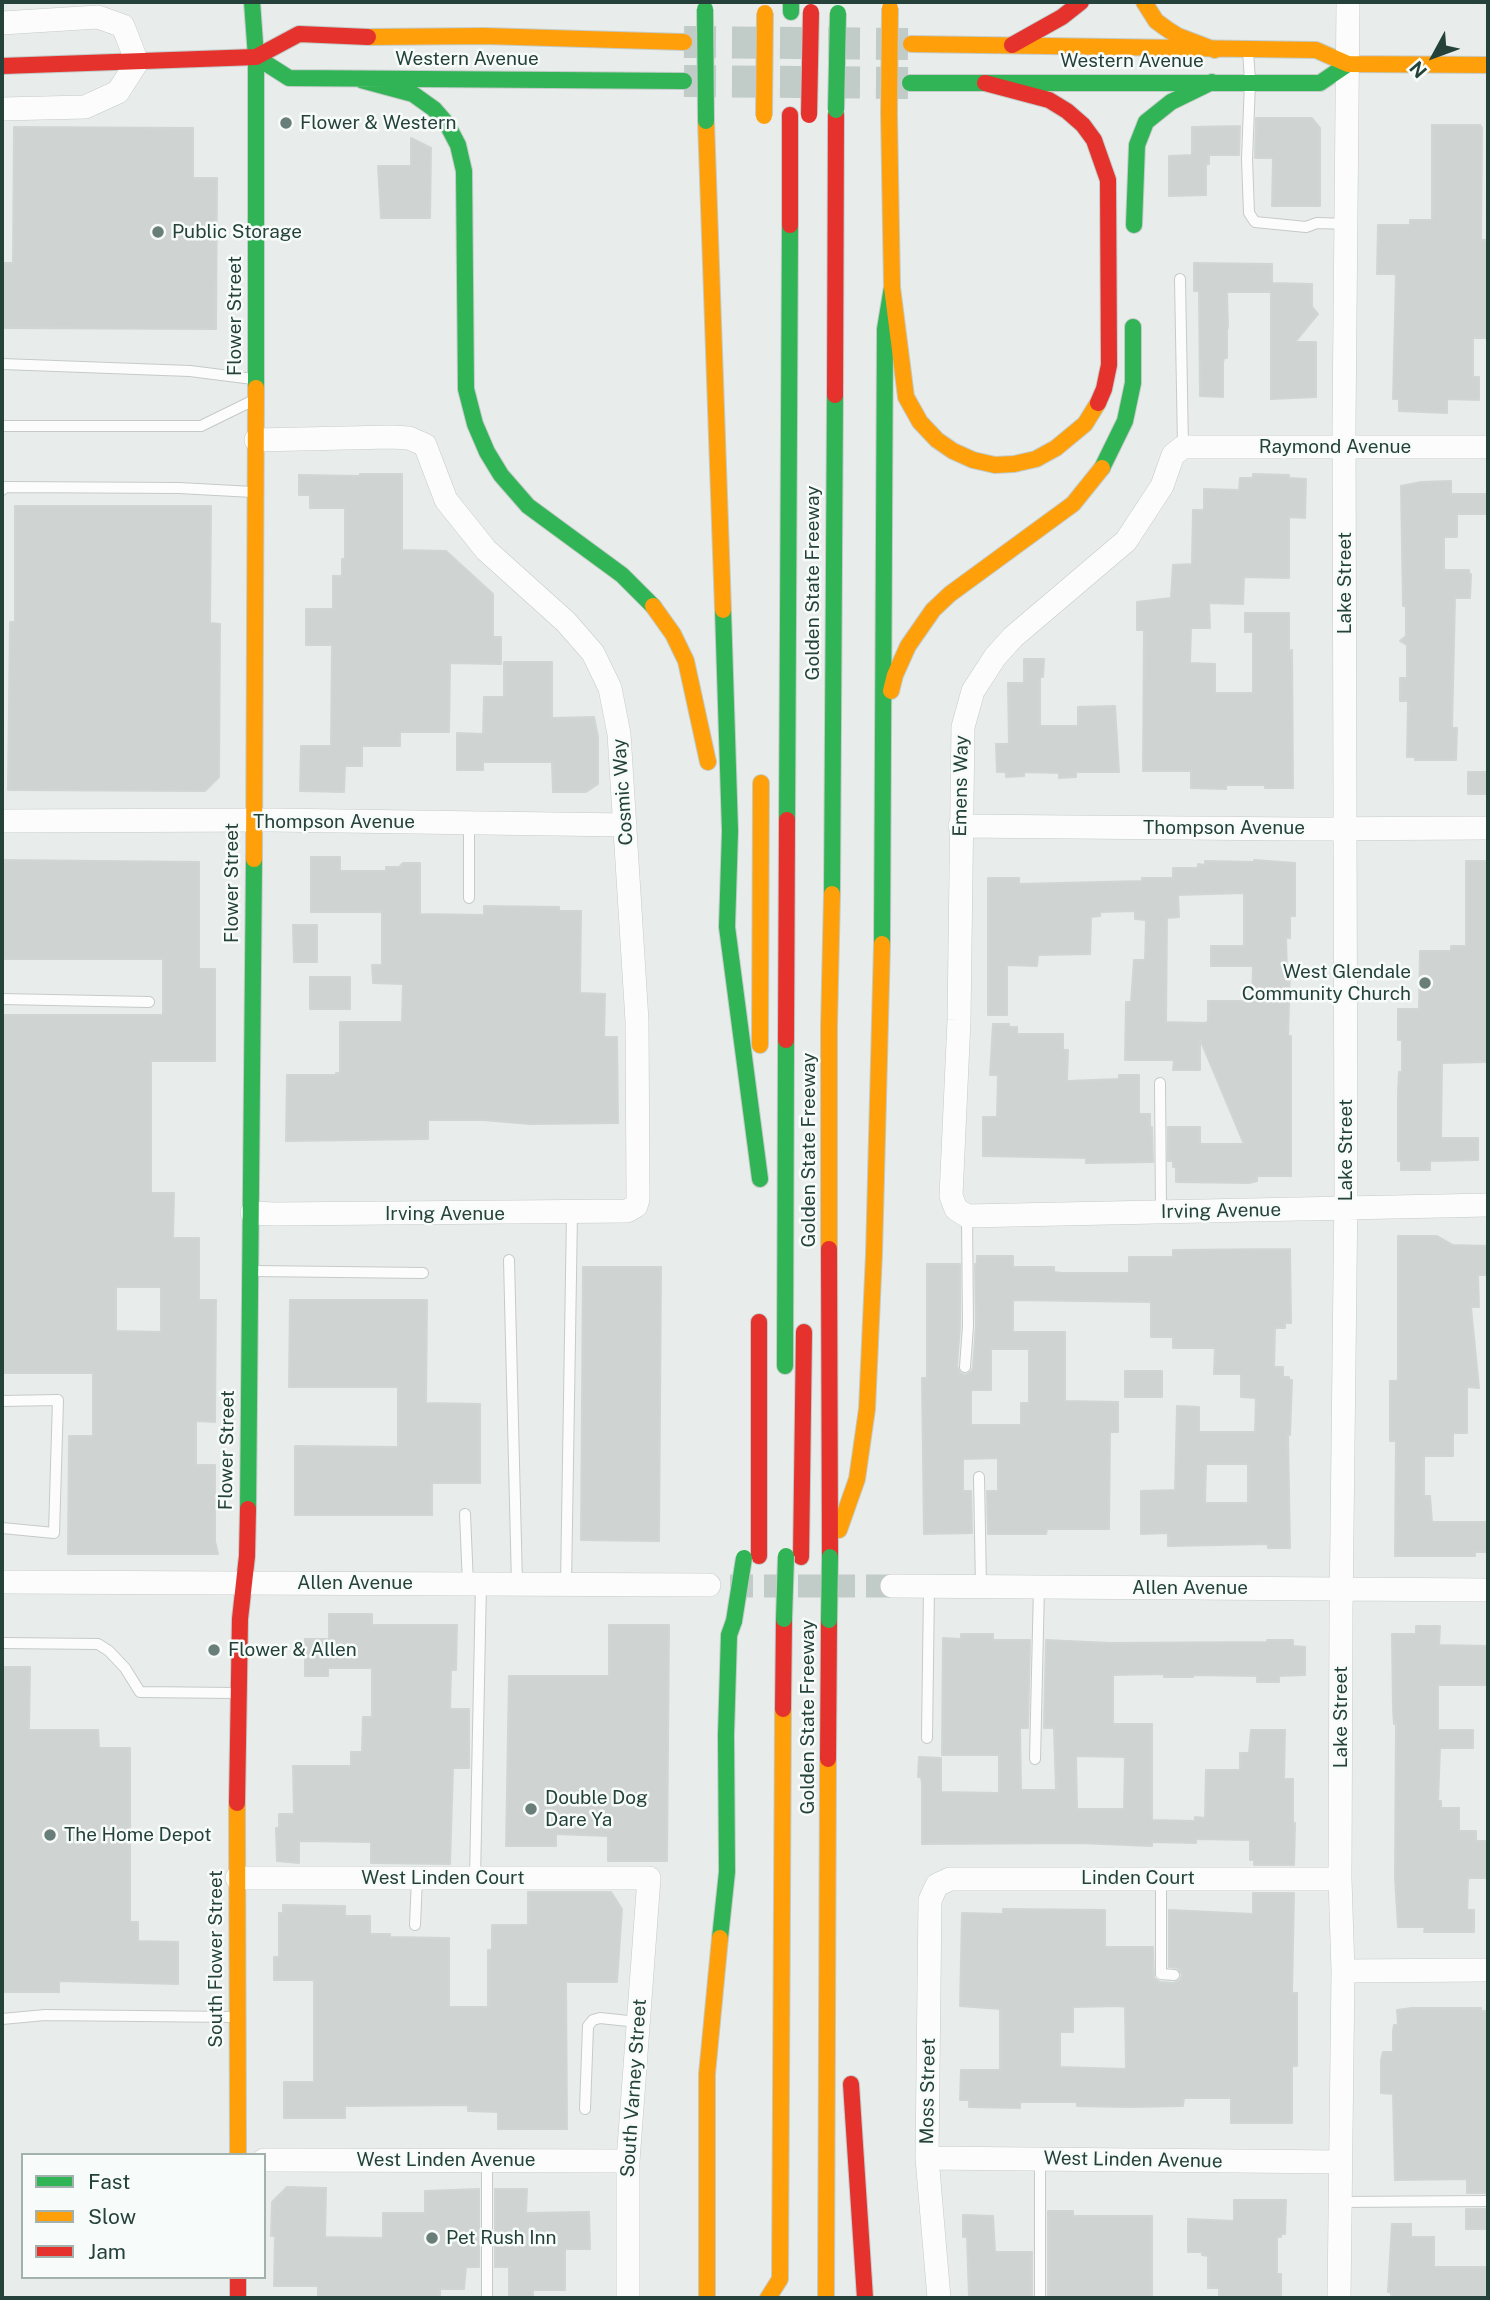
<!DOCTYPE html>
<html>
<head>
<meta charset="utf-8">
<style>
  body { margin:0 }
  #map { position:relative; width:1490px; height:2300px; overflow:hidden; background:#e8edeb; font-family:"Public Sans",sans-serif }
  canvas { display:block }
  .frame { position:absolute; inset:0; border:4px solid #24423a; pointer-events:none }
  .legend { position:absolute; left:21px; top:2153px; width:245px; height:126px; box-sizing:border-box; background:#f7fbf9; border:2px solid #a3b1ad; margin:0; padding:9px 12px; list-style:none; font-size:21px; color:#24423a }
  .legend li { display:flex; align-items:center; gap:14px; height:35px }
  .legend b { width:35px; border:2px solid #a3b1ad }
  .north { position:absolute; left:1399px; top:21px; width:70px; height:70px; -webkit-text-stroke:5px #f7fbf9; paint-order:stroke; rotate:229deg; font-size:19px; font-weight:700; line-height:28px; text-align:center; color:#24423a }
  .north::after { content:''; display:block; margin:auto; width:24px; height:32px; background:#24423a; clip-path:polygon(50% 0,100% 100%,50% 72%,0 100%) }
</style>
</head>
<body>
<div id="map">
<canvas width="1490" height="2300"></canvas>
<div class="frame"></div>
<ul class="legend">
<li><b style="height:9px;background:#30b455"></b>Fast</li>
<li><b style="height:9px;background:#ff9f0a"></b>Slow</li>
<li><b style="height:9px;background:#e5322d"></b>Jam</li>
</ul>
<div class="north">N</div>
</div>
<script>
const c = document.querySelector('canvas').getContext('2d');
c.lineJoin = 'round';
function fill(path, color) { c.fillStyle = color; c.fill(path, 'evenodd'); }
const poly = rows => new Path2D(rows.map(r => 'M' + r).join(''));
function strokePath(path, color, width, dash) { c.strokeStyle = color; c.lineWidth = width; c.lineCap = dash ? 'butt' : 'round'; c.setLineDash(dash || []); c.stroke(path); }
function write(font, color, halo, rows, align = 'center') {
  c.font = font + ' "Public Sans",sans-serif'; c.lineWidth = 5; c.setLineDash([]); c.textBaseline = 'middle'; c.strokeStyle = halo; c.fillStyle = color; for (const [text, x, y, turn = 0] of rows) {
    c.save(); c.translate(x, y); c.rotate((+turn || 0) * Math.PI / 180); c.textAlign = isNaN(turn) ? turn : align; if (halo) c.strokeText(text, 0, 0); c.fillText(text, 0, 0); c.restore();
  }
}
const building = poly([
  [1256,118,1312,118,1320,128,1320,206,1272,206,1273,158,1255,158,1256,118],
  [1432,125,1480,125,1482,128,1481,240,1488,240,1488,338,1473,338,1473,377,1479,377,1479,400,1447,399,1447,413,1399,411,1399,399,1393,399,1396,274,1377,274,1378,225,1410,225,1410,220,1432,220,1432,125],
  [1240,126,1239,155,1209,155,1209,164,1206,164,1206,195,1169,196,1169,156,1192,155,1192,127,1240,126],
  [14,127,193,128,193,178,217,178,216,329,2,328,2,263,13,263,14,127],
  [411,138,431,148,430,218,381,218,378,166,411,166,411,138],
  [1194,263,1272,264,1272,283,1312,284,1312,307,1318,314,1295,342,1316,342,1316,397,1271,399,1271,292,1227,292,1228,328,1227,328,1227,358,1224,358,1223,363,1223,397,1200,396,1199,291,1194,291,1194,263],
  [360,474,402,474,402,550,446,551,493,594,493,637,501,637,501,664,450,663,449,732,400,732,400,746,362,746,362,766,345,766,344,792,300,791,301,746,331,746,332,645,306,645,306,609,333,609,333,576,342,576,342,559,345,559,345,508,310,508,310,495,299,495,299,475,360,476,360,474],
  [1253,474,1289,475,1289,478,1306,479,1305,518,1289,517,1289,578,1244,577,1243,604,1209,603,1210,628,1191,628,1190,663,1215,664,1215,693,1253,693,1253,632,1245,632,1245,613,1289,613,1289,651,1292,650,1293,788,1265,788,1265,785,1226,785,1226,789,1191,788,1191,771,1143,771,1144,630,1137,630,1137,602,1171,598,1173,565,1192,564,1193,510,1204,510,1204,489,1239,490,1240,478,1253,478,1253,474],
  [1451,481,1451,494,1488,494,1488,514,1457,514,1457,537,1444,537,1444,570,1469,570,1469,574,1471,574,1470,598,1455,598,1452,728,1457,728,1456,760,1415,760,1415,757,1407,757,1408,701,1400,701,1400,678,1407,678,1407,645,1400,641,1406,636,1406,606,1403,606,1401,486,1421,482,1451,481],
  [15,506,211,506,210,623,220,624,219,777,205,791,8,790,10,622,15,622,15,506],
  [1024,659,1044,659,1043,677,1040,677,1040,726,1078,726,1078,707,1115,706,1119,772,1076,772,1076,777,1059,778,1059,773,1024,772,1024,776,1006,777,1006,772,997,772,996,744,1009,744,1008,683,1024,683,1024,659],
  [504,662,552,662,552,718,594,717,598,737,598,784,586,792,553,792,552,762,483,762,483,770,457,770,457,733,483,734,484,697,504,697,504,662],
  [1468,772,1488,772,1488,794,1468,794,1468,772],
  [311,857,340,857,340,871,386,871,386,867,399,867,403,863,420,863,420,914,484,915,484,906,559,907,559,911,581,911,580,993,605,994,604,1037,617,1037,618,1123,530,1124,483,1120,428,1120,428,1139,286,1141,287,1075,336,1075,336,1073,340,1073,340,1022,402,1022,403,984,373,983,372,965,382,965,382,912,311,912,311,857],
  [2,860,199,862,199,969,215,969,215,1061,151,1061,151,1193,174,1193,173,1238,199,1238,199,1300,216,1300,215,1422,196,1421,196,1465,215,1465,215,1541,218,1554,68,1554,69,1436,93,1436,93,1373,2,1373,2,1015,163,1015,163,959,2,959,2,860],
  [116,1287,161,1287,161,1332,116,1331,116,1287],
  [1254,860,1295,863,1295,916,1290,916,1290,938,1286,938,1287,971,1290,971,1288,1036,1291,1036,1291,1176,1257,1176,1257,1181,1249,1183,1176,1182,1176,1167,1173,1167,1173,1161,1168,1161,1168,1127,1200,1127,1200,1144,1244,1144,1200,1039,1200,1070,1173,1070,1174,1060,1125,1060,1126,1002,1131,1002,1134,960,1145,960,1146,920,1135,919,1135,911,1100,912,1100,916,1091,917,1090,954,1038,955,1037,966,1007,965,1007,1015,988,1015,988,878,1019,878,1019,884,1142,881,1142,878,1173,878,1173,868,1198,868,1198,864,1205,865,1205,861,1254,862,1254,860],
  [1244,893,1244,946,1211,946,1211,966,1253,966,1252,1001,1208,1001,1208,1021,1205,1023,1166,1022,1167,918,1179,917,1178,895,1244,893],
  [1466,861,1488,861,1488,1062,1442,1063,1441,1138,1478,1138,1478,1160,1430,1161,1430,1170,1401,1170,1401,1161,1398,1161,1398,1093,1399,1072,1402,1072,1402,1040,1398,1040,1398,1009,1419,1009,1420,951,1451,951,1451,946,1466,946,1466,861],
  [293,925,317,925,317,962,294,962,293,925],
  [310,977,350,977,350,1009,310,1009,310,977],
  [993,1024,1009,1024,1009,1027,1017,1027,1017,1034,1063,1034,1063,1050,1068,1050,1067,1081,1119,1079,1119,1075,1139,1075,1139,1114,1150,1114,1150,1127,1152,1127,1153,1162,1086,1163,1086,1158,983,1156,983,1117,997,1117,998,1075,990,1075,993,1024],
  [1398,1236,1437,1236,1453,1245,1488,1246,1488,1275,1478,1275,1479,1307,1471,1307,1479,1388,1467,1387,1467,1433,1453,1433,1453,1456,1424,1456,1424,1496,1430,1496,1432,1522,1488,1522,1488,1552,1475,1552,1475,1556,1395,1556,1396,1441,1390,1441,1390,1381,1397,1381,1398,1379,1398,1236],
  [1290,1249,1291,1323,1285,1323,1285,1328,1275,1328,1274,1367,1283,1367,1283,1377,1289,1377,1289,1380,1292,1380,1290,1435,1288,1435,1290,1548,1268,1548,1268,1544,1168,1546,1168,1533,1141,1534,1141,1491,1175,1490,1177,1406,1199,1407,1199,1432,1255,1432,1256,1398,1241,1397,1241,1374,1214,1374,1215,1348,1173,1348,1173,1337,1151,1337,1151,1302,1013,1300,1013,1332,1065,1332,1065,1401,1118,1402,1118,1432,1110,1432,1109,1529,1047,1529,1046,1534,988,1534,987,1491,998,1491,998,1458,963,1459,963,1491,971,1491,972,1533,924,1534,922,1378,927,1378,927,1264,960,1264,960,1326,957,1366,960,1373,965,1375,971,1372,973,1368,976,1326,975,1264,977,1264,977,1256,1013,1256,1013,1267,1054,1267,1054,1272,1062,1273,1129,1273,1129,1257,1173,1257,1173,1250,1290,1249],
  [991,1349,1029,1349,1029,1403,1021,1403,1021,1425,971,1425,971,1390,991,1390,991,1349],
  [1206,1464,1248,1464,1248,1503,1205,1503,1206,1464],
  [583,1267,661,1267,659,1541,581,1540,583,1267],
  [290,1300,427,1300,426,1403,480,1404,480,1483,432,1483,432,1515,295,1515,295,1446,398,1447,398,1387,289,1387,290,1300],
  [1125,1371,1162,1371,1162,1397,1125,1397,1125,1371],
  [329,1614,372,1614,372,1625,457,1625,456,1670,451,1670,450,1709,469,1709,469,1768,453,1768,450,1864,371,1863,371,1842,299,1841,299,1863,277,1861,276,1828,279,1828,279,1814,294,1814,293,1766,351,1766,351,1752,362,1752,363,1717,372,1717,372,1668,328,1668,328,1676,305,1676,305,1639,329,1639,329,1614],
  [609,1625,669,1625,667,1861,608,1861,608,1836,556,1834,556,1846,506,1846,509,1676,609,1676,609,1625],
  [1416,1626,1440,1626,1439,1645,1488,1646,1488,1685,1438,1685,1438,1730,1473,1730,1473,1748,1440,1748,1438,1801,1441,1801,1441,1808,1459,1808,1459,1831,1476,1831,1476,1841,1488,1841,1488,1878,1468,1878,1467,1910,1474,1910,1474,1932,1424,1932,1425,1927,1398,1927,1395,1878,1396,1724,1394,1724,1393,1709,1392,1634,1416,1634,1416,1626],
  [961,1634,993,1634,993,1640,1030,1640,1028,1728,1020,1728,1021,1790,1056,1790,1054,1728,1044,1728,1046,1640,1110,1643,1267,1642,1267,1640,1293,1640,1293,1646,1305,1647,1305,1675,1279,1676,1279,1682,1257,1682,1257,1676,1193,1675,1193,1677,1164,1677,1164,1674,1113,1675,1113,1724,1152,1724,1152,1820,1195,1821,1195,1817,1205,1818,1206,1770,1240,1770,1240,1753,1249,1753,1251,1730,1285,1730,1284,1779,1293,1779,1293,1823,1295,1823,1294,1865,1254,1865,1254,1860,1250,1860,1250,1840,1196,1839,1196,1843,1152,1842,1152,1846,1079,1843,922,1844,922,1783,921,1777,918,1777,919,1757,941,1758,941,1792,999,1793,999,1755,942,1755,943,1638,961,1639,961,1634],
  [1076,1756,1125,1757,1124,1809,1077,1809,1076,1756],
  [2,1667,30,1667,29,1730,98,1730,99,1748,130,1748,130,1922,138,1922,138,1941,178,1942,178,1984,59,1981,59,1992,2,1992,2,1667],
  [528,1892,611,1892,622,1909,617,1982,566,1982,567,2129,498,2129,498,2112,468,2111,468,2105,345,2106,345,2118,284,2118,284,2082,314,2082,314,1980,274,1980,274,1957,279,1957,279,1913,283,1913,283,1905,345,1906,345,1916,370,1916,370,1934,390,1934,390,1937,449,1938,449,2007,488,2007,488,1950,492,1950,492,1925,528,1925,528,1892],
  [1253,1893,1294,1893,1292,1993,1297,1993,1297,2066,1292,2066,1292,2123,1231,2123,1231,2098,1184,2098,1183,2106,1129,2107,1077,2106,1077,2102,1020,2102,1020,2108,969,2107,969,2100,960,2100,961,2070,1000,2070,1000,2009,960,2006,962,1913,1003,1914,1003,1909,1105,1910,1105,1947,1153,1947,1154,1978,1160,1982,1174,1983,1180,1980,1182,1975,1178,1968,1169,1967,1169,1910,1253,1914,1253,1893],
  [1120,2006,1125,2007,1126,2069,1060,2067,1060,2032,1073,2032,1073,2007,1120,2006],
  [1412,2008,1481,2008,1481,2011,1488,2011,1488,2193,1467,2193,1467,2179,1395,2180,1393,2094,1381,2093,1381,2060,1383,2052,1393,2052,1393,2031,1394,2025,1398,2025,1397,2010,1412,2008],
  [287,2187,326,2188,325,2237,383,2238,383,2213,425,2213,425,2191,479,2189,479,2267,466,2267,464,2289,440,2289,440,2298,318,2298,318,2286,274,2286,275,2236,271,2236,272,2202,287,2187],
  [495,2189,527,2189,526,2213,589,2212,590,2249,565,2249,565,2290,533,2290,533,2298,509,2298,509,2267,495,2267,495,2189],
  [1234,2200,1286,2200,1285,2234,1281,2234,1281,2237,1277,2237,1277,2274,1281,2274,1281,2298,1219,2298,1219,2288,1208,2288,1208,2256,1202,2255,1202,2252,1188,2252,1188,2219,1234,2221,1234,2200],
  [1466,2209,1488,2209,1488,2229,1466,2229,1466,2209],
  [1048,2211,1073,2211,1073,2216,1152,2216,1152,2298,1048,2298,1048,2211],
  [963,2215,993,2216,995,2252,1032,2252,1032,2298,969,2297,967,2237,963,2237,963,2215],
  [1392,2224,1411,2224,1411,2237,1434,2237,1434,2267,1486,2267,1486,2298,1391,2298,1391,2292,1388,2292,1392,2224]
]);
const streetTunnel = poly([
  [730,1586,892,1586]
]);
const secondaryTunnel = poly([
  [684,42,911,44],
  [684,81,910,83]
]);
const lane = poly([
  [1248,50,1250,82,1247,159,1249,213,1255,222,1306,227,1317,223,1347,224],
  [1180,279,1183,447],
  [2,364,190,371,253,379],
  [2,426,201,426,252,401],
  [2,490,6,487,179,488,253,492],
  [469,823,469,898],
  [2,999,149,1002],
  [1160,1083,1161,1212],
  [509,1260,517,1584],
  [254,1271,423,1273],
  [965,1367,968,1326,967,1216],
  [2,1401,58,1400,54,1533,2,1528],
  [979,1477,981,1587],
  [465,1514,468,1584],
  [566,1585,572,1213],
  [2,1643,98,1644,109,1651,125,1668,140,1692,235,1693],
  [927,1738,929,1587],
  [1035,1759,1039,1587],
  [1161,1877,1161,1974,1174,1975],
  [475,1878,481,1583],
  [415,1925,417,1878],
  [2,2019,45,2015,234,2017],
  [585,2109,588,2026,593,2020,600,2018,638,2022],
  [487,2160,487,2298],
  [1340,2202,1488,2201],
  [1040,2298,1040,2159]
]);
const street = poly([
  [2,23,98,17,123,26,137,62,118,92,85,107,2,109],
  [1488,447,1183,447,1173,455,1162,486,1126,541,1013,637,995,657,973,691,963,727,959,1020,951,1196,956,1209,967,1216,1488,1205],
  [2,821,272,820,625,825],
  [960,826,1298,829,1488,828],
  [252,1213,274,1214,627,1211,636,1206,638,1199,637,1021,619,734,610,688,593,653,566,622,486,550,446,500,425,445,409,438,391,437,256,440],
  [2,1582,709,1585],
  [892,1586,1488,1590],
  [237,1878,649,1878,628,2161,628,2298],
  [1343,1971,1488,1970],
  [927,2158,1340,2162],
  [264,2160,628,2161],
  [939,2298,927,2158,930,1900,937,1885,950,1879,1340,1879],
  [1339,2298,1343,1971,1340,1879,1341,1614,1346,1191,1344,424,1348,2]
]);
const fast = poly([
  [252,2,256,57,256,388],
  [791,2,791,12],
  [256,57,289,78,684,81],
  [361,80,413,94,434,109,447,124,458,145,464,171,466,389,475,424,487,452,501,475,528,506,622,575,653,606],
  [910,83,1320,83,1348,64],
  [1134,225,1137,145,1146,122,1171,102,1212,82],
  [1102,468,1125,421,1133,383,1133,327],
  [723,610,730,831,727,927,760,1179],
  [787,820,790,225],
  [832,894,835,395],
  [882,944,885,329,892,287],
  [785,1366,786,1040],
  [248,1509,254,859],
  [720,1938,727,1872,726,1735,729,1635,734,1621]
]);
const slow = poly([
  [1144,2,1156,21,1167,29,1178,36,1215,50],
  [368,37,484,36,684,42],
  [911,44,1316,50,1348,64,1488,65],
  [889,113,892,287,906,397,920,422,937,440,953,451,973,460,995,465,1014,464,1036,459,1056,448,1085,424,1098,403],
  [706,121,723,610],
  [653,606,673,634,686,661,708,762],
  [891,691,895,675,908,646,933,610,950,594,1073,504,1102,468],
  [254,859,256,388],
  [760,1045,761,783],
  [829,1249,829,1027,832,894],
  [839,1530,857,1479,867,1409,874,1254,882,944],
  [237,1803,238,2155],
  [707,2298,707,2074,720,1938],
  [768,2298,780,2279,783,1709],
  [826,2298,828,1759]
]);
const jam = poly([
  [1012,45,1062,17,1081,2],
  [2,66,256,57,299,34,368,37],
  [985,83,1049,100,1067,111,1083,125,1094,140,1108,180,1109,365,1104,389,1098,403],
  [790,225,790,115],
  [835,395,836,115],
  [786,1040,787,820],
  [829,1249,830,1557],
  [759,1322,759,1556],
  [801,1557,804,1332],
  [783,1709,784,1619],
  [828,1759,829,1620],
  [237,1803,240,1619,247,1556,248,1509],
  [851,2084,865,2298],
  [238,2277,238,2298]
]);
const fastBridge = poly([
  [705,9,706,121],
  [836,110,838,13],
  [784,1619,786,1556],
  [829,1620,830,1557],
  [734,1621,744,1558]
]);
const slowBridge = poly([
  [889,113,890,8],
  [764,116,765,13]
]);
const jamBridge = poly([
  [809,115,811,12]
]);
const markers = [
  [286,123,7,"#697e78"],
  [158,232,7,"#697e78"],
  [1425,983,7,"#697e78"],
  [214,1650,7,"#697e78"],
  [531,1809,7,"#697e78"],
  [50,1835,7,"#697e78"],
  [432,2238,7,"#697e78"]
];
const streetNames = [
  ["Western Avenue",467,59],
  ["Western Avenue",1132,61],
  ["Flower Street",235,316,-90],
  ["Raymond Avenue",1335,447],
  ["Golden State Freeway",813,583,-90],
  ["Lake Street",1345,583,-90],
  ["Emens Way",961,786,-89],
  ["Cosmic Way",623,792,-94],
  ["Thompson Avenue",334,822],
  ["Thompson Avenue",1224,828],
  ["Flower Street",232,883,-90],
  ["Golden State Freeway",809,1150,-90],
  ["Lake Street",1346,1150,-90],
  ["Irving Avenue",1221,1211,-1],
  ["Irving Avenue",445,1214],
  ["Flower Street",227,1450,-89],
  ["Allen Avenue",355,1583],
  ["Allen Avenue",1190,1588],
  ["Golden State Freeway",808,1717,-90],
  ["Lake Street",1341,1717,-90],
  ["West Linden Court",443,1878],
  ["Linden Court",1138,1878],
  ["South Flower Street",216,1959,-90],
  ["South Varney Street",634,2088,-86],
  ["Moss Street",928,2091,-89],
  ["West Linden Avenue",446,2160],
  ["West Linden Avenue",1133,2160,1]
];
const poiNames = [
  ["Flower & Western",300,123],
  ["Public Storage",172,232],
  ["West Glendale",1411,972,"right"],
  ["Community Church",1411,994,"right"],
  ["Flower & Allen",228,1650],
  ["Double Dog",545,1798],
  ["Dare Ya",545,1820],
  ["The Home Depot",64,1835],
  ["Pet Rush Inn",446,2238]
];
fill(building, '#cfd4d2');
strokePath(building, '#d1d6d4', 2);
strokePath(streetTunnel, '#c1cbc8', 23, [23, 11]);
strokePath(secondaryTunnel, '#c1cbc8', 32, [32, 16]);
strokePath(lane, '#c5cac8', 12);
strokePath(street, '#c5cac8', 24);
strokePath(fast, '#c3cbc8', 18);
strokePath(slow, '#c3cbc8', 18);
strokePath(jam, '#c3cbc8', 18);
strokePath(lane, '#fcfcfc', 10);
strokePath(street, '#fcfcfc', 23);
strokePath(fast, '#30b455', 16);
strokePath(slow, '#ff9f0a', 16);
strokePath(jam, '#e5322d', 16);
strokePath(fastBridge, '#c3ccc9', 18, []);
strokePath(slowBridge, '#c3ccc9', 18, []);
strokePath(jamBridge, '#c3ccc9', 18, []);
strokePath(fastBridge, '#30b455', 16);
strokePath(slowBridge, '#ff9f0a', 16);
strokePath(jamBridge, '#e5322d', 16);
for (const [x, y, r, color] of markers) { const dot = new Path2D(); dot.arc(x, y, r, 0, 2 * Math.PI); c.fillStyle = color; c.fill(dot); strokePath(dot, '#f7fbf9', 2.5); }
write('19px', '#24423a', '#f7fbf9', streetNames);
write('19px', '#24423a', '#f7fbf9', poiNames, 'left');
</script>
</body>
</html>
